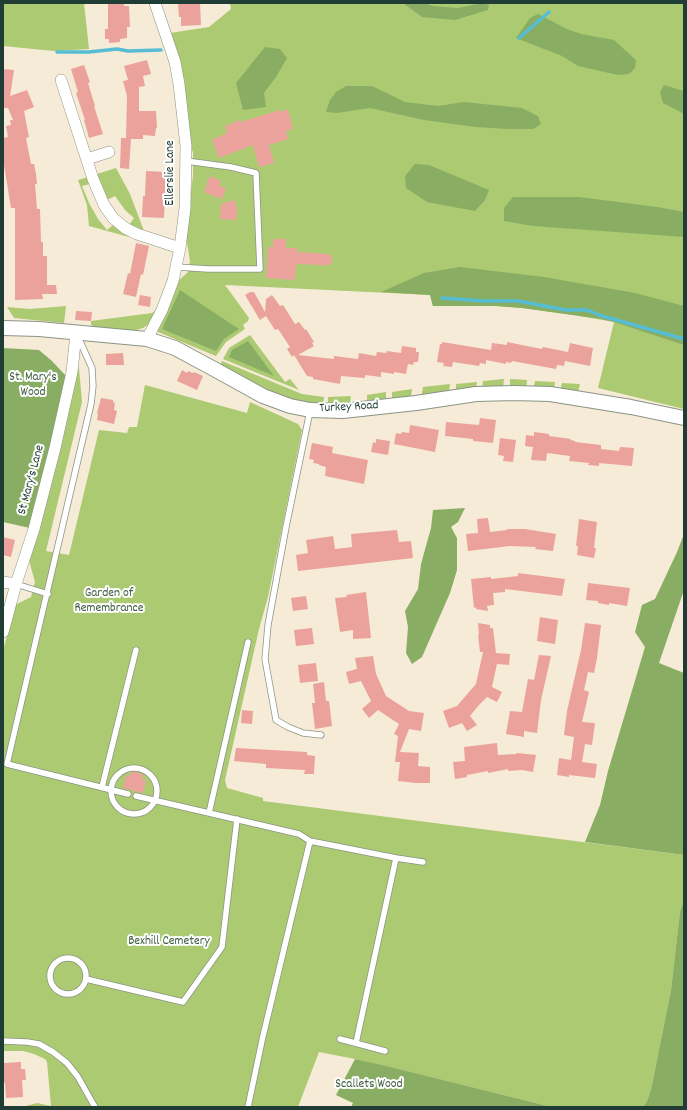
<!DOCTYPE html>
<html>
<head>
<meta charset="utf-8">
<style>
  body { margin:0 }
  #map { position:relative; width:687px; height:1110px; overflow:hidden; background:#f6ebd6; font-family:Dekko,sans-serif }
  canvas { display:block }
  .frame { position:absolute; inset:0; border:4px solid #1f3d34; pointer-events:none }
</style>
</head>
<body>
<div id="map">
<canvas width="687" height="1110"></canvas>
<div class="frame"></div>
</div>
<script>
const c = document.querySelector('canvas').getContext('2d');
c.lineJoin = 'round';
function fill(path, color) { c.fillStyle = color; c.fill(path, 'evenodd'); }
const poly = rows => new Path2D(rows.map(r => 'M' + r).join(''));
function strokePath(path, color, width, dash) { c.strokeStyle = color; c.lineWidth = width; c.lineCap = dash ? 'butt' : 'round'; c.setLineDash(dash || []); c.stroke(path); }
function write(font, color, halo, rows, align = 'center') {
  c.font = font + ' Dekko,sans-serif'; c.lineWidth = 4; c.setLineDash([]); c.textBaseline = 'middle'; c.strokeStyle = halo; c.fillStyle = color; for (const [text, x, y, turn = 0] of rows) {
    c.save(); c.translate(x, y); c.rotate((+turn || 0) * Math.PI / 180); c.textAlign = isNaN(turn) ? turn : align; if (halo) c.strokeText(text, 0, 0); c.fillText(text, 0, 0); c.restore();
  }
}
const green = poly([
  [3,3,84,3,89,49,54,51,3,46],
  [230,3,684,3,684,409,598,388,614,322,574,315,522,308,496,306,433,306,430,295,225,285,249,318,248,321,243,325,245,329,226,342,216,356,158,332,158,327,177,282,188,272,190,261,186,237,193,175,193,152,191,149,170,33,209,27,231,9],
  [116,168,130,194,144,231,129,225,134,218,125,210,115,196,107,200,97,174],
  [88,177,90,184,82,186,89,203,98,219,107,230,114,224,129,237,89,226,87,205,78,180],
  [66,306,64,323,14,318,7,307,30,309],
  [156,310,150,323,143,328,136,330,101,330,91,325,91,321,152,313],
  [250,335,285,382,290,379,299,390,223,359,229,348],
  [222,361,302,394,324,397,323,406,300,403,264,391,222,368,221,363],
  [79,368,82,402,46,551,69,555,99,430,127,433,129,427,137,427,145,385,247,413,250,402,298,424,302,430,268,597,259,629,225,780,227,788,263,798,263,801,684,855,684,900,680,911,671,990,651,1089,647,1101,643,1107,552,1107,355,1059,319,1052,298,1107,22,1107,37,1103,51,1106,47,1062,45,1059,34,1054,23,1051,3,1051,3,651,15,605,31,597,35,582,29,560,60,449,74,388,75,376],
  [504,379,503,389,482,390,483,381],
  [510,379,527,380,526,389,510,388],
  [535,381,555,382,554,390,533,390],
  [477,382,476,390,456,393,456,384],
  [562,383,580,384,578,393,560,391],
  [450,384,449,394,421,398,423,387],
  [412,389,411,397,392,399,392,392],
  [386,392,386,400,367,402,367,395],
  [351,396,350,404,349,405,328,405,328,397]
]);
const forest = poly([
  [403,3,425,3,433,6,458,8,482,3,489,5,488,10,455,20,422,17],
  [538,14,567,29,581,34,614,40,636,60,635,68,629,74,618,75,578,66,562,56,516,38,530,18],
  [265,47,280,49,287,58,276,77,264,93,266,107,243,110,236,83],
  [664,85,684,91,684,114,663,103,660,92],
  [346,86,372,86,405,102,438,106,464,102,522,108,538,116,541,124,533,129,509,129,475,127,424,120,370,108,337,113,326,112,330,100,336,92],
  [415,164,429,165,489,190,485,200,475,211,427,202,406,188,405,176],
  [513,197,579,197,657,207,684,212,684,237,533,226,504,221,504,208],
  [460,267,544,277,635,293,684,306,684,345,614,322,601,319,522,308,496,306,433,306,430,295,381,292,424,273],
  [180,290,239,329,224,339,216,351,162,329],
  [248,341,274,376,229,357,232,350],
  [3,348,39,350,52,361,66,376,50,447,30,528,3,522],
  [465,508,458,522,451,527,457,538,457,570,450,593,422,657,412,664,406,653,408,627,405,611,418,589,421,564,431,528,433,510],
  [684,534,684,590,659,663,684,673,684,855,585,842,600,805,608,771,645,647,635,632,642,605,655,599,677,552],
  [684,900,684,1107,643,1107,647,1101,651,1089,671,990,680,911],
  [355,1059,386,1066,552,1107,351,1107,353,1103,336,1095]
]);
const stream = poly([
  [519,38,549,12],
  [57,52,89,52,117,49,128,51,161,50],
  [442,298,484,301,518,301,566,310,587,310,602,316,684,339]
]);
const building = poly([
  [108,3,124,3,124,6,129,6,130,27,127,27,127,38,120,39,120,42,109,43,109,39,105,39,105,29,108,29],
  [178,3,200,3,201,25,181,26,181,17,179,17],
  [147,60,151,74,143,76,145,86,139,87,139,111,156,111,157,128,156,128,155,136,143,135,143,139,131,139,129,169,120,168,121,138,126,138,127,96,123,81,128,80,124,66],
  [84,65,90,82,88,83,95,106,94,106,103,134,89,138,84,120,85,120,76,93,78,92,71,69],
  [3,69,14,70,10,96,27,90,34,107,24,111,29,137,26,138,31,164,34,164,36,174,37,184,35,184,37,209,40,209,41,242,43,242,43,256,47,256,47,285,56,285,57,294,42,294,43,299,15,300,15,208,11,208,4,165,3,165,3,138,8,137,6,126,11,125,10,120,13,120,8,108,3,108],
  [288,109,293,129,286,131,288,139,269,145,274,163,259,167,253,145,219,158,212,140,227,133,225,126,240,120,241,122,280,110,280,112],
  [146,171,166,172,164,218,142,217,143,196,145,196],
  [210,176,221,181,219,186,226,188,222,199,204,192],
  [234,200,237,209,236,220,220,219,221,204],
  [273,239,286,239,286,248,297,248,297,252,328,254,332,257,332,262,330,264,326,266,322,265,296,264,295,280,266,278,268,247,273,247],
  [136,243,149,246,143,275,141,274,136,297,123,294,128,273,130,274],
  [250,292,254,292,265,312,266,299,272,295,280,306,283,305,295,324,299,322,305,330,306,329,314,342,312,343,314,346,298,355,334,359,334,356,358,359,359,353,376,356,377,352,386,353,387,351,401,353,402,346,416,348,416,352,419,352,418,362,414,362,413,365,408,364,406,374,394,372,394,374,381,372,381,377,365,375,365,378,341,376,340,384,313,379,313,377,307,376,294,355,292,357,287,349,290,347,278,329,275,330,266,316,260,320,245,295],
  [140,295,151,297,150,307,138,305],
  [76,311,92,312,91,321,75,320],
  [442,342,491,350,492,343,507,345,507,342,542,349,543,347,568,352,570,343,593,348,590,366,565,361,564,366,557,365,556,369,512,361,511,363,506,362,506,364,486,360,486,364,480,363,479,366,453,362,452,367,443,366,444,363,437,362,440,344,442,344],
  [123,353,124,365,106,365,106,354],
  [182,370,187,373,188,371,193,373,194,372,203,376,197,390,177,381],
  [101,398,113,400,113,402,115,403,114,410,117,411,114,424,97,420,98,414,97,413],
  [480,418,496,420,493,443,473,441,473,439,445,436,446,422,479,425],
  [410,425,439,430,435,452,394,444,396,433,401,434,402,432,409,433],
  [534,432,549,434,549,436,571,439,570,440,575,441,575,442,601,445,601,449,619,451,620,447,634,448,632,466,599,463,599,466,588,465,589,463,569,461,570,456,547,453,546,461,531,460,533,447,525,446,526,435,534,436],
  [500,438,516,440,513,462,503,461,504,456,498,455],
  [376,439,390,441,388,455,371,452,373,442,376,443],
  [312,443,333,447,332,453,368,460,364,484,325,476,326,467,319,465,319,464,313,463,314,460,309,459],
  [488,518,490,532,507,530,507,529,525,529,556,534,553,551,535,549,536,547,510,546,468,551,466,534,478,533,477,519],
  [579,519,597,522,594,548,596,548,594,558,577,555,578,546,576,546],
  [397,530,399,542,411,541,413,558,298,571,296,555,308,553,306,540,333,536,335,549,352,547,351,534],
  [3,537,15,540,11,557,3,555],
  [518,573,565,579,562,596,505,589,505,592,493,593,494,605,487,606,488,611,476,609,476,607,474,608,471,579,491,577,491,579,518,576],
  [588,583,630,588,627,606,609,603,609,605,598,603,598,601,586,600],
  [366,592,371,638,353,639,353,630,340,632,335,598,347,597,346,595],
  [306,596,308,609,293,611,291,598],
  [540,617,558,620,555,644,537,641],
  [478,623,490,625,490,628,493,628,496,653,510,654,509,665,497,664,492,687,502,692,497,702,487,697,478,706,470,716,477,725,467,731,462,723,449,728,443,711,457,706,476,684,483,652,480,652,478,635,479,635],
  [585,623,601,625,597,658,594,673,588,672,584,690,589,692,582,722,595,723,592,745,585,744,582,762,597,764,595,778,569,775,569,777,557,775,559,758,571,760,574,737,564,735,567,711,581,650],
  [312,628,314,644,296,646,294,630],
  [539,655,551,656,541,700,537,733,524,731,524,737,506,734,510,711,522,712,528,679,534,680],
  [373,656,376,674,386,696,409,711,424,713,421,731,409,729,400,752,419,753,418,766,430,767,430,783,416,783,398,781,400,762,395,762,398,736,394,734,399,724,378,710,369,718,362,709,371,701,361,681,349,684,346,672,357,669,355,658],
  [316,663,318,681,300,683,298,665],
  [324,682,326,701,329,701,332,726,315,729,312,703,315,703,313,684],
  [242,710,253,711,252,724,241,723],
  [497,743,498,755,516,754,517,753,536,755,533,772,522,770,508,771,508,769,488,773,488,771,467,775,467,777,455,779,453,762,465,761,464,747],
  [236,748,307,752,307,755,315,756,314,774,304,774,305,770,266,768,266,764,234,761],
  [131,771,143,774,142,779,146,780,143,793,123,788,126,775,130,776],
  [21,1062,21,1069,25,1069,26,1080,22,1080,23,1097,6,1098,5,1082,3,1083,4,1063]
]);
const service = poly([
  [177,267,208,269,260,269,256,173,231,167,186,161],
  [78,337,92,368,93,386,91,404,7,764,128,794],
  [310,411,286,527,268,625,265,659,276,720,288,727,303,733,321,735],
  [16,584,48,594],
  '111 791a23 23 0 1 1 46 0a23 23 0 1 1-46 0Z',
  [102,787,136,650],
  [136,796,299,834,310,841,263,1036,248,1107],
  [209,813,248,642],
  [310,841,396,858,423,862],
  '50 976a18 18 0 1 1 36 0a18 18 0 1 1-36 0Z',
  [86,979,183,1002,222,947,237,819],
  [340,1039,385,1051],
  [3,1041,27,1042,39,1044,53,1052,67,1063,78,1077,95,1107],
  [356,1043,396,858]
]);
const minor = poly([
  [61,80,93,179,104,205,113,218,125,228,137,234,180,248],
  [87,159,109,152],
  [147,339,162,310,173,281,180,248,185,208,186,146,179,84,175,62,155,3],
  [3,582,16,584],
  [3,632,16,584,34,529,55,448,72,372,76,333]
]);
const tertiary = poly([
  [3,328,39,329,147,339,175,348,214,369,263,396,290,406,310,410,343,411,416,403,476,394,514,393,550,394,631,407,684,418]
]);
const streetNames = [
  ["Ellerslie Lane",171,173,-90],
  ["Turkey Road",349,408,-3],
  ["St Mary's Lane",32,480,-75]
];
const parkNames = [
  ["St. Mary's",33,378],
  ["Wood",33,393],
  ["Garden of",109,594],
  ["Remembrance",109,609],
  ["Bexhill Cemetery",169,942],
  ["Scallets Wood",369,1085]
];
fill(green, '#acca71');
fill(forest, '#89ae63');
strokePath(stream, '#56bdd4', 3.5);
fill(building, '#eba29c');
strokePath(service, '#8a9485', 7);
strokePath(minor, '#8a9485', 12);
strokePath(tertiary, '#8a9485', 16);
strokePath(service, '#fff', 5.5);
strokePath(minor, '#fff', 11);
strokePath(tertiary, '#fff', 14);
write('13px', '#1f3d34', '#fff', streetNames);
write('13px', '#426043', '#fff', parkNames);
</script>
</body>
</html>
